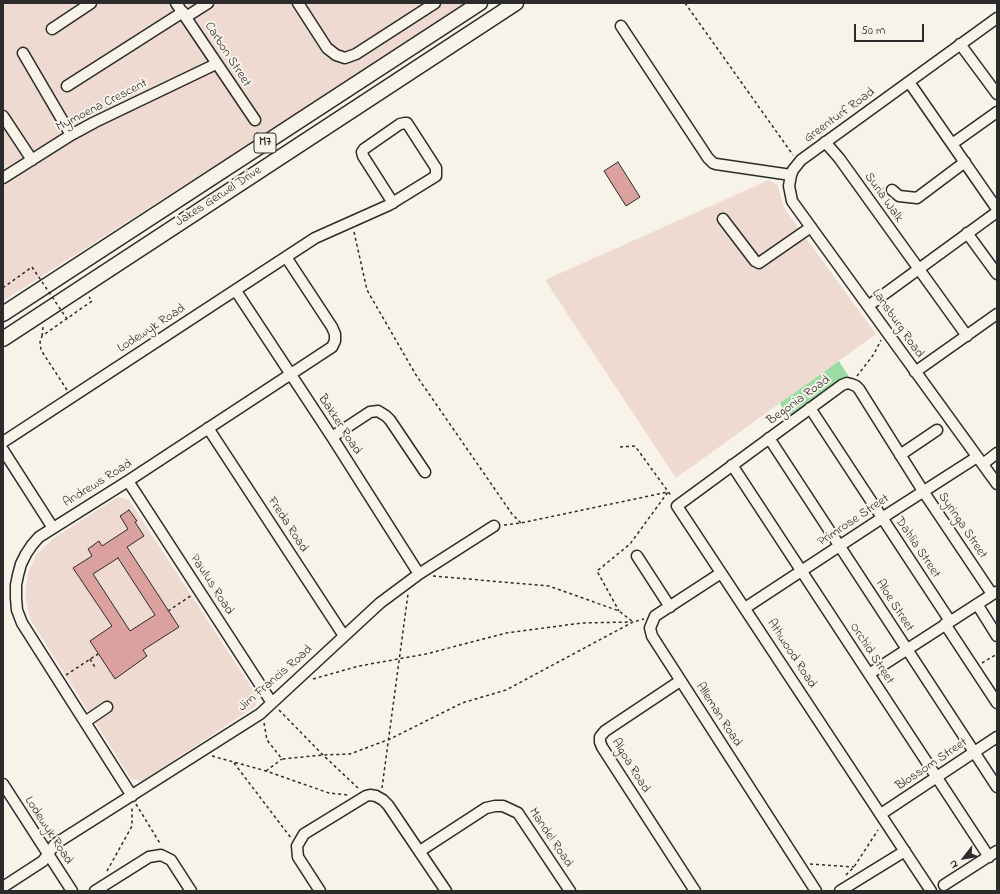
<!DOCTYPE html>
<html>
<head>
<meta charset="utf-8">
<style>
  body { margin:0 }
  #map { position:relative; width:1000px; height:894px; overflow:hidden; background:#f7f3e8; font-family:"Indie Flower",sans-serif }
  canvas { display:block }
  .frame { position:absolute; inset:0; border:4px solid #2b2b2b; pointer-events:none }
  .north { position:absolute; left:944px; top:838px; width:40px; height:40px; -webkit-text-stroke:3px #f7f3e8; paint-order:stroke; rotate:239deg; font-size:11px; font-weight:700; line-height:16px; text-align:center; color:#2b2b2b }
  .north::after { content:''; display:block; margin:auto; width:14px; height:18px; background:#2b2b2b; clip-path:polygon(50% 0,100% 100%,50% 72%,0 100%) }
  .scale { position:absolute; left:854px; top:24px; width:70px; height:18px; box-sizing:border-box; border:2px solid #2b2b2b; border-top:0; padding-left:5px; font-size:12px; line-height:14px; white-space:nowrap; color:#2b2b2b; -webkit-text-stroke:3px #f7f3e8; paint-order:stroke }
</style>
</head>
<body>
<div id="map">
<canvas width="1000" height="894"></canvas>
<div class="frame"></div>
<div class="north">N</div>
<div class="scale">50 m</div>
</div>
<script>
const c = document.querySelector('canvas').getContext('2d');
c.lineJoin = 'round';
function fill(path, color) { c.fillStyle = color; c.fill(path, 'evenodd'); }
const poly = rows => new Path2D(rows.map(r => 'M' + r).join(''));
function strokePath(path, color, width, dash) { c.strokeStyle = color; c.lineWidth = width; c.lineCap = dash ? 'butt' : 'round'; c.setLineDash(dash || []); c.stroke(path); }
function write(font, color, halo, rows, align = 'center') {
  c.font = font + ' "Indie Flower",sans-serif'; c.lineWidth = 4; c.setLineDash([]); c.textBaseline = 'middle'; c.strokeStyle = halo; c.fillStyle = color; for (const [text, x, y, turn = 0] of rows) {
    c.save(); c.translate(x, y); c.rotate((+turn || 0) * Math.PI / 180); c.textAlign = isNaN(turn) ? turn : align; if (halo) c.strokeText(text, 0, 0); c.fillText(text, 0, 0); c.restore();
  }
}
const built = poly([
  [3,3,469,3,3,301],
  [769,180,778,185,781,199,786,211,876,334,676,478,545,280],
  [118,497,129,500,257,696,256,706,142,781,131,779,30,619,25,596,28,573,36,555,54,538]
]);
const green = poly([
  [839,361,849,377,785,423,780,415,782,408,780,403]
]);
const building = poly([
  [618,162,640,197,626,206,604,171,618,162],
  [129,510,137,521,135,522,144,536,127,547,179,627,143,650,147,656,115,679,90,641,112,626,73,568,92,556,88,549,99,541,102,546,128,529,120,516,129,510],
  [118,558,155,615,130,631,93,574,118,558]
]);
const path = poly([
  [685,3,793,155],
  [354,232,367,290,416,375,512,514,521,523],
  [3,286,4,287,32,267],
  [42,336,43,327],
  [857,376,874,354,881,340],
  [67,390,41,350,40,342,42,336,92,301,89,297],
  [620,447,635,446,672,497],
  [504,525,521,523,668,492,630,544,597,571,619,611],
  [433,576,549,586,619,611,633,622],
  [168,611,192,595],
  [90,659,96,669],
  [982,663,997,654],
  [66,675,98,654],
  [313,679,359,666,426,654,506,633,582,623,631,622],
  [279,710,323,755,359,789],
  [264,723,267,740,282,759,323,755,350,754,390,739,462,703,506,690,633,622,644,619],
  [212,756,266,771,329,793,348,795],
  [234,763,291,838],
  [266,771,282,759],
  [382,788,408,594],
  [136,804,161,845],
  [810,864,854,867],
  [107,871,132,826,132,806],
  [846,875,854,867,878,830]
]);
const minor = poly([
  [176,3,255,120],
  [298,3,327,48,336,55,345,58,356,54,435,3],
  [186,17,208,3],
  [997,18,801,160,793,170,791,175,789,186,792,201,797,208,997,484],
  [621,26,708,158,713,163,716,164,791,175],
  [52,29,91,3],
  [960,44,997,94],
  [23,53,71,135],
  [909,82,997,209],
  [67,86,183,12],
  [3,116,32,160],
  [825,142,839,158,967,336],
  [952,144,997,112],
  [3,178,71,135,95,122,216,64],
  [892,190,899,196,917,198,965,162],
  [723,219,755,261,759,263,811,227],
  [967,233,997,274],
  [236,291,332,437,419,574],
  [868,306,997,212],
  [915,372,997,314],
  [810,408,950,621],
  [208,428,344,636],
  [332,437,370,412,378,411,386,416,390,420,425,472],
  [769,438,997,787],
  [3,442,315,238,389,205,436,176,436,168,407,123,405,123,400,124,364,149,362,152,363,156,393,203],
  [3,450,53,528],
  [900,455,937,430],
  [983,464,997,453],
  [732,465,989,857],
  [128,481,272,703],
  [637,556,670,607],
  [721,573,655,616,650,628,652,636,816,891],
  [977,604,997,636],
  [745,608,882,518,977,457],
  [945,624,997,703],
  [869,674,996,592],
  [680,681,605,731,600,737,600,742,602,747,695,891],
  [85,722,107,707],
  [3,784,72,891],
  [132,796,22,623,17,610,16,598,16,585,18,575,21,564,26,554,32,545,39,537,128,481,332,347,335,341,335,334,332,327,286,257],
  [881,814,997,737],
  [420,851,486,808,495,806,503,806,518,813,570,891],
  [944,885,997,851],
  [3,887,43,861,55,844,260,714,380,603,419,574,494,526],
  [95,891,149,857,161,855,171,860,191,891],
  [320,891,298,857,297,846,304,834,366,796,370,795,376,796,383,800,388,805,446,891],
  [840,891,905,851],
  [931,891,677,506,842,385,847,383,851,384,856,386,859,389,923,491,992,594]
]);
const highway = poly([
  [3,314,480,3],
  [3,339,516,3]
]);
const pathBridge = poly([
  [32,267,67,319]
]);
const shields = [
  [265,143,22]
];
const shieldNames = [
  ["M7",265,143]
];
const streetNames = [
  ["Carbon Street",227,55,57],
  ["Mymoena Crescent",102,106,-27],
  ["Greenturf Road",840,116,-36],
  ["Jakes Gerwel Drive",219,197,-33],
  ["Suria Walk",883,198,55],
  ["Lansburg Road",897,324,55],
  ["Lodewyk Road",152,329,-33],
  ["Begonia Road",799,401,-36],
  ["Bakker Road",339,425,57],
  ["Andrews Road",98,484,-32],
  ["Primrose Street",854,521,-34],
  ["Freda Road",287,525,57],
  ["Syringa Street",962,526,56],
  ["Dahlia Street",917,548,56],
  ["Paulus Road",211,585,57],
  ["Aloe Street",894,606,57],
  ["Athwood Road",791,654,57],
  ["Orchid Street",871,654,57],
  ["Jim Francis Road",276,679,-41],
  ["Alleman Road",718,715,57],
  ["Blossom Street",932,765,-34],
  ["Algoa Road",630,766,58],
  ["Lodewyk Road",48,831,57],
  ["Mandel Road",550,838,56]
];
fill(built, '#efdad2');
fill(green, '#9cdca4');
fill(building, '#dba19e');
strokePath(building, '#2b2b2b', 1);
strokePath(minor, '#2b2b2b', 13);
strokePath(highway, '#2b2b2b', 17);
strokePath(path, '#2b2b2b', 1.5, [3, 3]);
strokePath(minor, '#f7f3e8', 10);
strokePath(highway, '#f7f3e8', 14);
strokePath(pathBridge, '#2b2b2b', 1.5, [3, 3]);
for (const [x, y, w] of shields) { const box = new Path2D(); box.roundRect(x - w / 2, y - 10, w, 20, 3); c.fillStyle = '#f7f3e8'; c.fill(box); strokePath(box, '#2b2b2b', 1); }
write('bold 12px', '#2b2b2b', null, shieldNames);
write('13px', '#2b2b2b', '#f7f3e8', streetNames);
</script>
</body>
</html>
